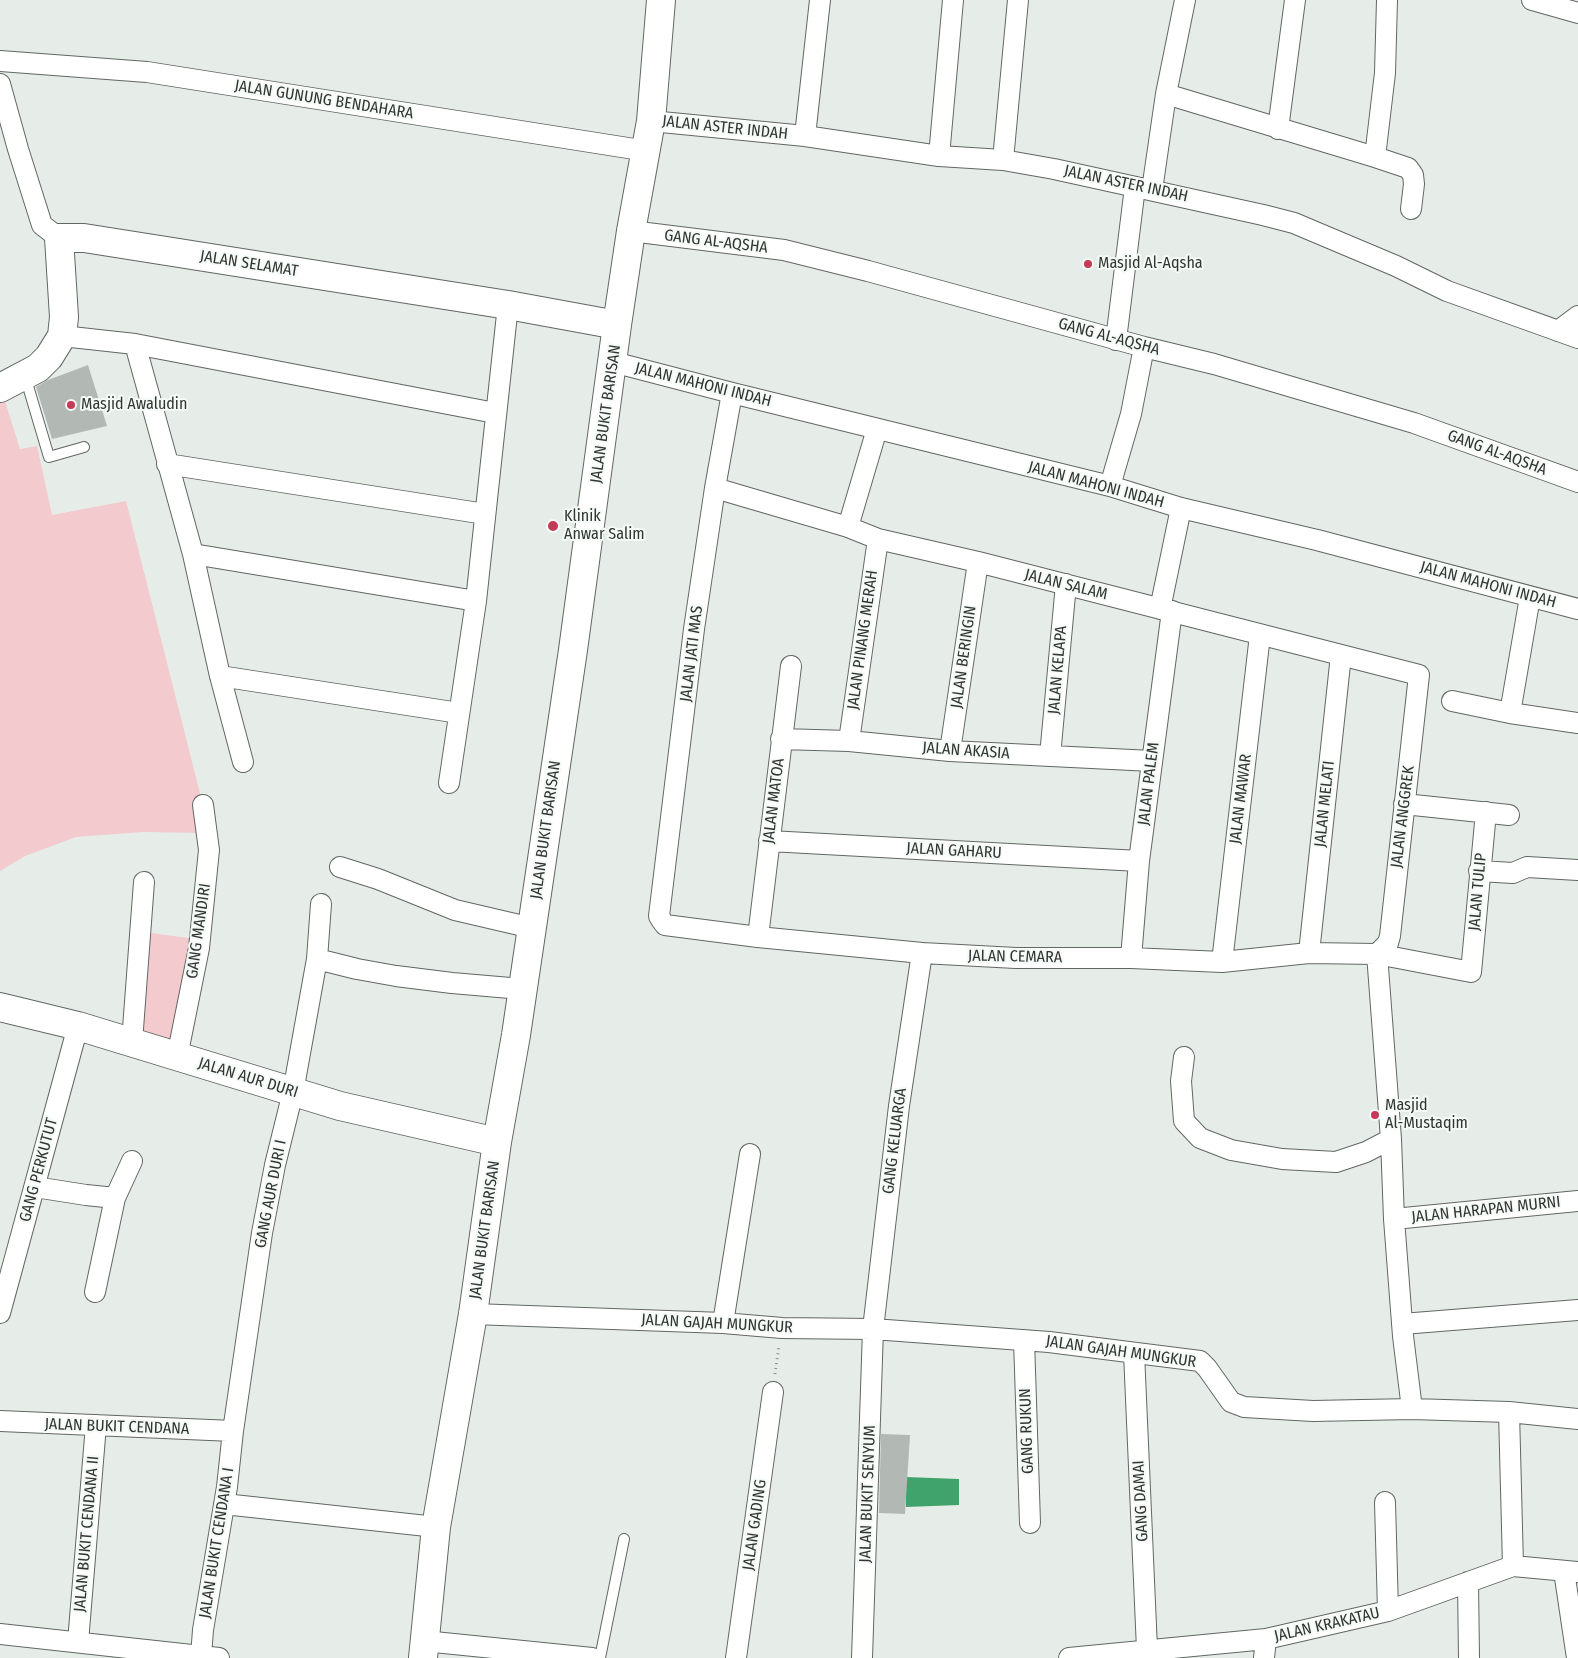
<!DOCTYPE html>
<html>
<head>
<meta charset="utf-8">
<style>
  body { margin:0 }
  canvas { display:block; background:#e6ede8 }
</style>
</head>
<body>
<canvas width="1578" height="1658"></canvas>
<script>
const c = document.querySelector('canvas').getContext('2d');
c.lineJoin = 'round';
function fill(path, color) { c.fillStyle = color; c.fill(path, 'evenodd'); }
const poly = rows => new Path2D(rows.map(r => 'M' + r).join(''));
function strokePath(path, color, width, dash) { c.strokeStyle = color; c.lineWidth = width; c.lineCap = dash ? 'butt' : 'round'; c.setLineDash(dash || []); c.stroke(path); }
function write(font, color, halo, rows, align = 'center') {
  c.font = font + ' "Fira Sans Condensed",sans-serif'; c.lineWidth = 4; c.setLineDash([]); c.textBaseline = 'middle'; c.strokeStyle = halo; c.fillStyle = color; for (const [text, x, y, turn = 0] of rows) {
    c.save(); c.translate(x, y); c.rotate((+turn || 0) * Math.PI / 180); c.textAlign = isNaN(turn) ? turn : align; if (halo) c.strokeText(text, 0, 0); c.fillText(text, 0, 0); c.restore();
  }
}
const green = poly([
  [5,401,20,449,37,446,52,515,126,501,203,805,208,833,143,832,76,837,25,856,0,871,0,403],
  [143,932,196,939,177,1048,133,1039]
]);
const water = poly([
  [906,1477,959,1479,959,1505,906,1507]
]);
const building = poly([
  [88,365,107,426,52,439,36,387,48,380],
  [881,1434,910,1435,905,1514,879,1513]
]);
const path = poly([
  [775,1374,779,1346]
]);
const lane = poly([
  [25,376,49,457,84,447],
  [600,1658,624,1539]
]);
const street = poly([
  [1532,0,1578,13],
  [0,61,147,72,647,151],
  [0,84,18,149,42,225,59,238],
  [1166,94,1375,157,1385,73,1387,0],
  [651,121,805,136,939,156,1003,160,1054,169,1263,215,1294,223,1320,234,1396,266,1447,291,1578,338],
  [1278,129,1295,0],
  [805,136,820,0],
  [939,156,953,0],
  [1375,157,1408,168,1413,175,1414,184,1411,209],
  [1003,160,1018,0],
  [1152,190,1166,94,1185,0],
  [631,231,784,250,868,271,1144,347,1214,364,1414,423,1578,482],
  [1558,331,1578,316],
  [62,336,135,344,495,413],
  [1116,340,1135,187],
  [135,344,193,554,220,676,243,762],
  [613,362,732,393,1110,486,1181,508,1317,540,1578,609],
  [732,393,715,488,694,629,659,916,662,921,665,925,758,937,922,953,1016,958,1131,958,1222,962,1309,953,1377,954,1471,972,1486,812],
  [167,464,485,514],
  [1110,486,1131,414,1144,347],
  [715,488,848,527,878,539,978,562,1419,675,1390,936,1388,943,1377,954],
  [848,527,877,429],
  [193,554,476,601],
  [1160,609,1181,508],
  [220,676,459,713],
  [1452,701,1510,713,1578,723],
  [1510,713,1530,597],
  [781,739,849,741,950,751,1152,761],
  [849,741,878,539],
  [950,751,978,562],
  [1050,756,1066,584],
  [449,783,476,601,508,305],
  [1404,804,1509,815],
  [769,841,1139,861],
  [340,867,378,879,455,910,532,928],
  [1479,871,1513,873,1527,867,1578,870],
  [758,937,791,666],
  [1309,953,1341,655],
  [1131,958,1139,861,1172,611],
  [317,959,357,969,396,976,452,983,522,989],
  [1222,962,1260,635],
  [132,1042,144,882],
  [177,1057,199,948,209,850,203,805],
  [1184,1057,1181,1081,1184,1121,1200,1138,1231,1150,1282,1159,1336,1162,1366,1152,1391,1139],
  [35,1187,86,1195,115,1198,132,1161],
  [1394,1219,1578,1201],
  [95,1292,115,1198],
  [0,1313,78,1026],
  [473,1314,723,1323,782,1328,873,1329,1049,1342,1200,1361,1207,1368,1231,1402,1244,1407,1313,1411,1412,1409,1403,1336,1394,1219,1391,1139,1377,954],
  [723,1323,750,1154],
  [1402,1324,1578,1310],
  [1024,1340,1030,1523],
  [1134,1353,1147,1649],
  [1412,1409,1509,1412,1578,1419],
  [1509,1412,1513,1566],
  [0,1421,233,1431],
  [1385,1502,1388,1611],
  [224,1504,436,1527],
  [1564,1571,1577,1658],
  [1468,1582,1469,1658],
  [0,1634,219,1658],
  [424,1641,592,1658],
  [78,1642,96,1425],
  [201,1656,203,1630,227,1487,233,1431,262,1233,275,1165,293,1092,317,959,321,904],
  [736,1658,773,1392],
  [862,1658,873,1329,899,1106,922,953],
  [1069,1658,1266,1639,1388,1611,1513,1566,1578,1572],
  [1264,1658,1266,1639]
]);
const secondary = poly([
  [0,388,38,368,49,357,62,336,64,317,59,238,84,238,508,305,617,325],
  [0,1007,78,1026,340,1106,497,1142],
  [423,1658,436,1527,473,1314,497,1142,516,1035,573,650,617,325,631,231,651,121,661,0]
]);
const markers = [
  [1088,264,5,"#c73859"],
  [71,405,5,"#c73859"],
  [553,526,6,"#c73859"],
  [1375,1115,5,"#c73859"]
];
const streetNames = [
  ["JALAN GUNUNG BENDAHARA",324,100,9],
  ["JALAN ASTER INDAH",725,128,6],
  ["JALAN ASTER INDAH",1126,184,12],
  ["GANG AL-AQSHA",716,242,7],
  ["JALAN SELAMAT",249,264,9],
  ["GANG AL-AQSHA",1109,337,15],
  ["JALAN MAHONI INDAH",703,385,14],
  ["JALAN BUKIT BARISAN",606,414,-82],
  ["GANG AL-AQSHA",1497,453,20],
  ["JALAN MAHONI INDAH",1096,485,15],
  ["JALAN SALAM",1066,585,14],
  ["JALAN MAHONI INDAH",1488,585,15],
  ["JALAN PINANG MERAH",863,640,-82],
  ["JALAN JATI MAS",692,654,-83],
  ["JALAN BERINGIN",964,657,-82],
  ["JALAN KELAPA",1058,670,-85],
  ["JALAN AKASIA",966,751,4],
  ["JALAN PALEM",1149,784,-83],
  ["JALAN MAWAR",1241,799,-83],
  ["JALAN MATOA",774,801,-83],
  ["JALAN MELATI",1325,804,-84],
  ["JALAN ANGGREK",1403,817,-83],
  ["JALAN BUKIT BARISAN",546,830,-82],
  ["JALAN GAHARU",954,851,3],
  ["JALAN TULIP",1478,892,-85],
  ["GANG MANDIRI",199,931,-82],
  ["JALAN CEMARA",1015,957,1],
  ["JALAN AUR DURI",248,1078,17],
  ["GANG KELUARGA",895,1141,-83],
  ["GANG PERKUTUT",39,1170,-75],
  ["GANG AUR DURI I",271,1194,-79],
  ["JALAN HARAPAN MURNI",1486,1210,-6],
  ["JALAN BUKIT BARISAN",485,1230,-82],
  ["JALAN GAJAH MUNGKUR",717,1324,3],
  ["JALAN GAJAH MUNGKUR",1121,1352,8],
  ["JALAN BUKIT CENDANA",117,1427,2],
  ["GANG RUKUN",1027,1431,-92],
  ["JALAN BUKIT SENYUM",868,1494,-88],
  ["GANG DAMAI",1141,1501,-93],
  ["JALAN GADING",755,1525,-82],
  ["JALAN BUKIT CENDANA II",87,1534,-85],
  ["JALAN BUKIT CENDANA I",217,1543,-81],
  ["JALAN KRAKATAU",1327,1625,-13]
];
const poiNames = [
  ["Masjid Al-Aqsha",1098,264],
  ["Masjid Awaludin",81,405],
  ["Klinik",564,517],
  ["Anwar Salim",564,535],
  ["Masjid",1385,1106],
  ["Al-Mustaqim",1385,1124]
];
fill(green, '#f3cace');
fill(water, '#40a36b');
fill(building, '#b2b9b4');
strokePath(lane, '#616763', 12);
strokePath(street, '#616763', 22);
strokePath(secondary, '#616763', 30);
strokePath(path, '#8b908c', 3, [1, 4]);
strokePath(lane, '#fff', 10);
strokePath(street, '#fff', 20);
strokePath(secondary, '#fff', 28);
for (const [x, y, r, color] of markers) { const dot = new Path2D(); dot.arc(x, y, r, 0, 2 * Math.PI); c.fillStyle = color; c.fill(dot); strokePath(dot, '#f4faf6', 2); }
write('16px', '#323533', '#f4faf6', streetNames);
write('16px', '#323533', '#f4faf6', poiNames, 'left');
</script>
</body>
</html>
